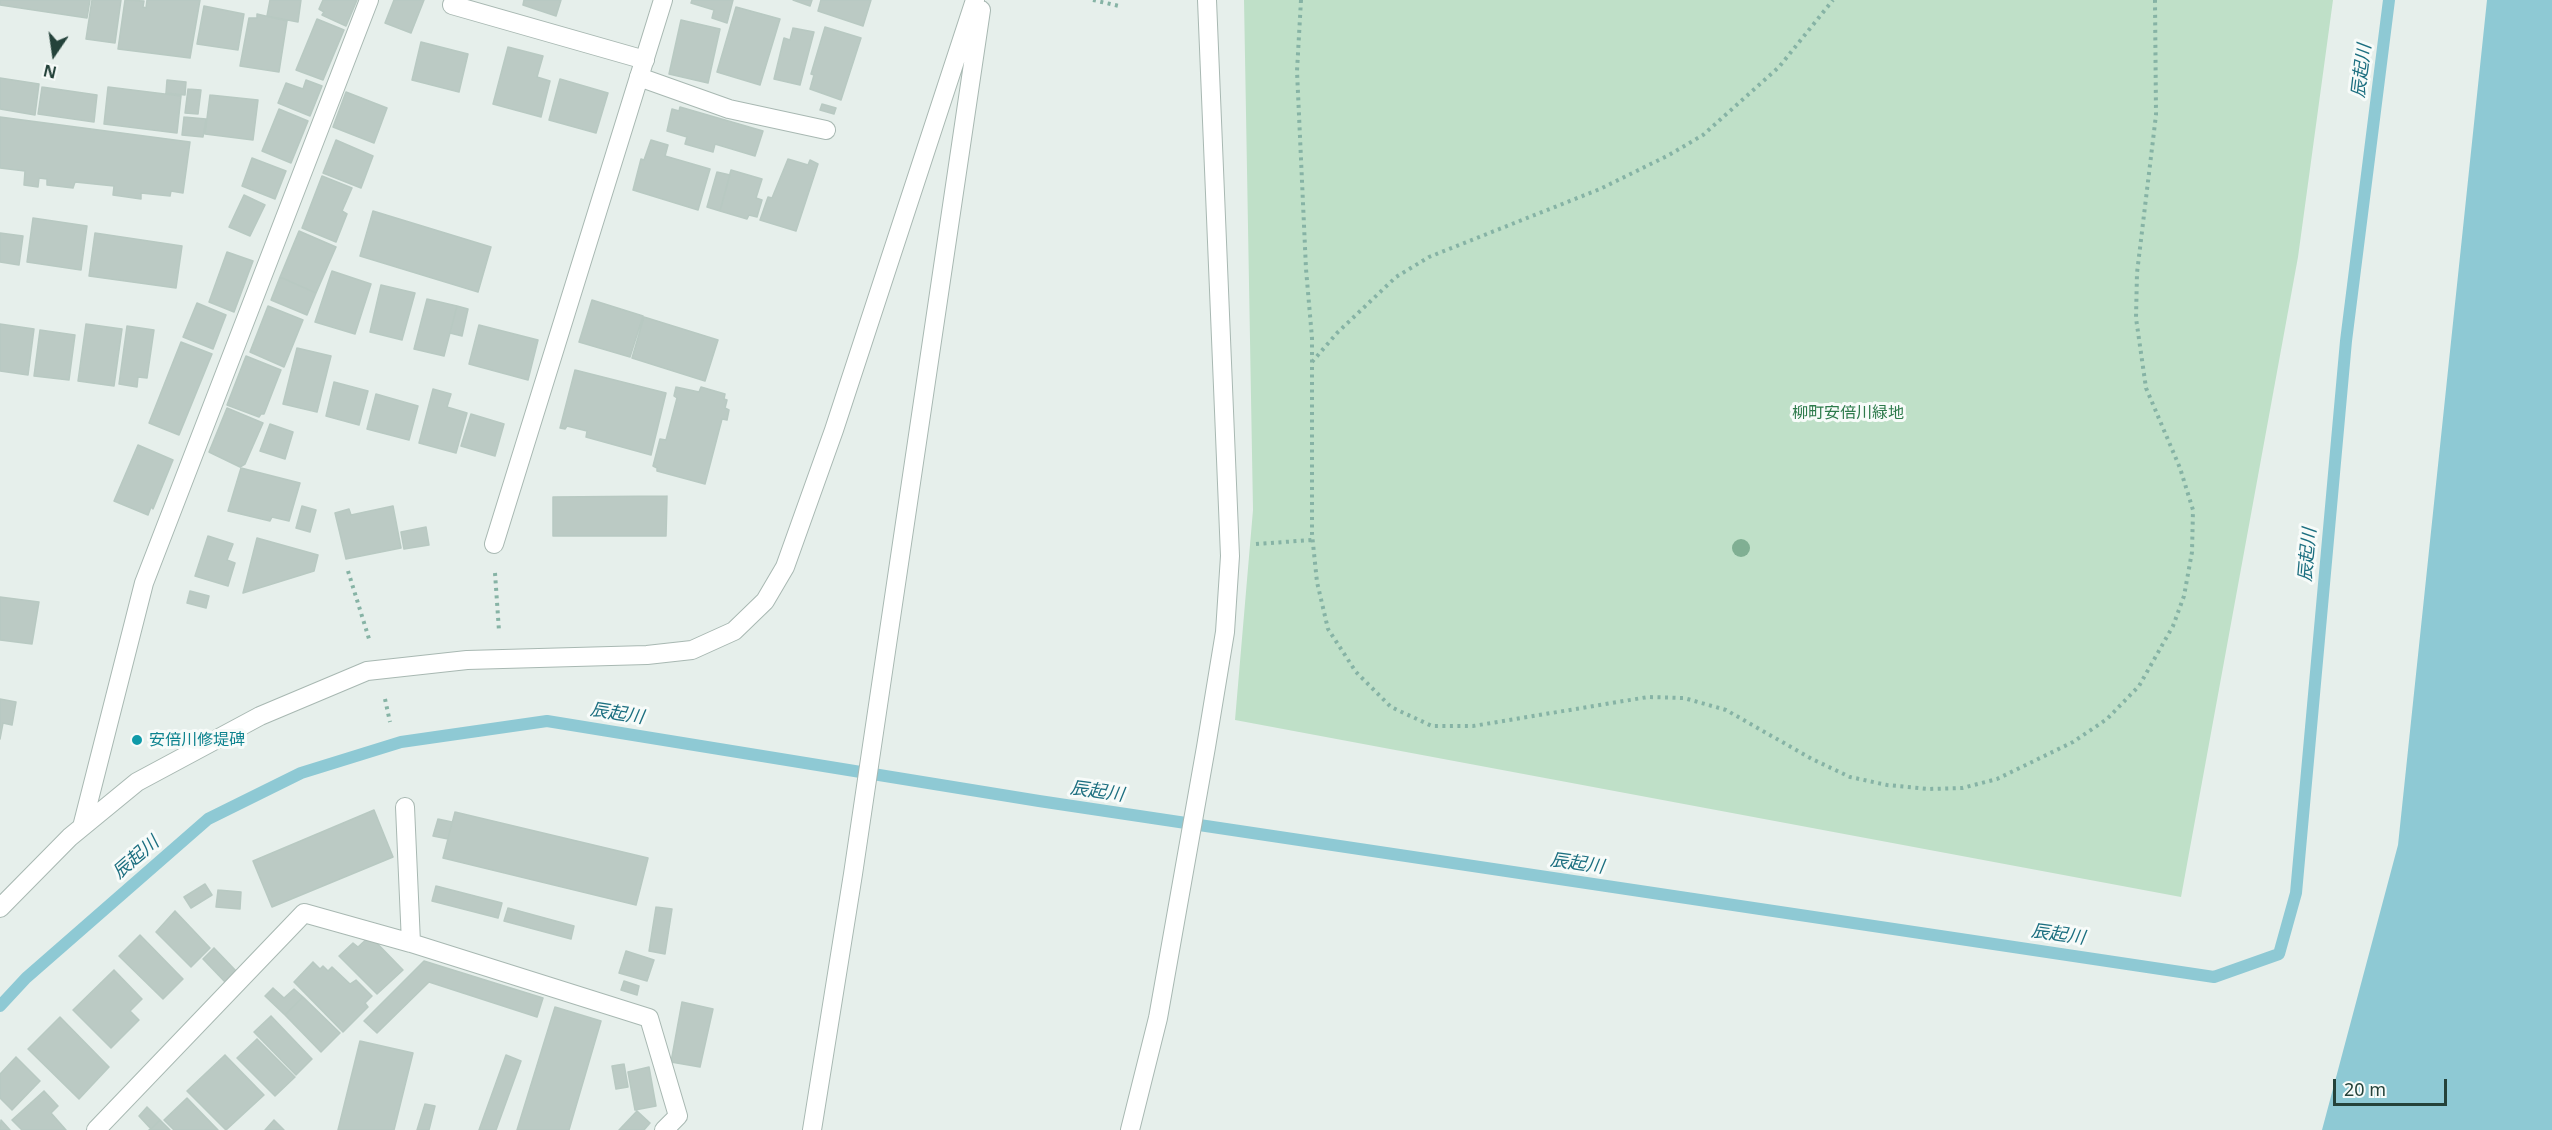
<!DOCTYPE html>
<html>
<head>
<meta charset="utf-8">
<style>
  body { margin:0 }
  #map { position:relative; width:2552px; height:1130px; overflow:hidden; background:#e6efeb; font-family:"Noto Sans",sans-serif }
  canvas { display:block }
  .north { position:absolute; left:24px; top:24px; width:60px; height:60px; -webkit-text-stroke:4px #f7fbf9; paint-order:stroke; rotate:193deg; font-size:16px; font-weight:700; line-height:24px; text-align:center; color:#24423a }
  .north::after { content:''; display:block; margin:auto; width:21px; height:27px; background:#24423a; clip-path:polygon(50% 0,100% 100%,50% 72%,0 100%) }
  .scale { position:absolute; left:2333px; top:1079px; width:114px; height:27px; box-sizing:border-box; border:3px solid #24423a; border-top:0; padding-left:8px; font-size:18px; line-height:21px; white-space:nowrap; color:#24423a; -webkit-text-stroke:4px #f7fbf9; paint-order:stroke }
</style>
</head>
<body>
<div id="map">
<canvas width="2552" height="1130"></canvas>
<div class="north">N</div>
<div class="scale">20 m</div>
</div>
<script>
const c = document.querySelector('canvas').getContext('2d');
c.lineJoin = 'round';
function fill(path, color) { c.fillStyle = color; c.fill(path, 'evenodd'); }
const poly = rows => new Path2D(rows.map(r => 'M' + r).join(''));
function strokePath(path, color, width, dash) { c.strokeStyle = color; c.lineWidth = width; c.lineCap = dash ? 'butt' : 'round'; c.setLineDash(dash || []); c.stroke(path); }
function write(font, color, halo, rows, align = 'center') {
  c.font = font + ' "Noto Sans","Noto Sans JP",sans-serif'; c.lineWidth = 6; c.setLineDash([]); c.textBaseline = 'middle'; c.strokeStyle = halo; c.fillStyle = color; for (const [text, x, y, turn = 0] of rows) {
    c.save(); c.translate(x, y); c.rotate((+turn || 0) * Math.PI / 180); c.textAlign = isNaN(turn) ? turn : align; if (halo) c.strokeText(text, 0, 0); c.fillText(text, 0, 0); c.restore();
  }
}
const green = poly([
  [1244,0,2333,0,2298,257,2181,897,1235,720,1253,510]
]);
const water = poly([
  [2487,0,2552,0,2552,1130,2322,1130,2398,845]
]);
const stream = poly([
  [0,1006,26,978,208,819,301,773,401,742,547,721,1039,801,2214,977,2279,954,2296,893,2346,341,2389,0]
]);
const building = poly([
  [0,0,90,0,87,18,0,5,0,0],
  [92,0,121,0,115,43,86,39,92,0],
  [125,0,144,1,143,7,146,8,147,0,200,0,190,58,118,49,125,0],
  [270,0,301,0,298,22,267,16,270,0],
  [323,0,357,0,346,26,322,15,324,12,319,9,323,0],
  [394,0,424,0,411,33,385,23,394,0],
  [524,0,561,0,556,16,523,5,524,0],
  [692,0,733,0,727,23,712,18,714,10,691,3,692,0],
  [793,0,812,0,810,6,793,0],
  [821,0,871,0,863,26,818,11,821,0],
  [204,6,244,14,238,50,197,44,204,6],
  [736,7,780,19,760,85,717,72,736,7],
  [257,14,287,21,279,72,240,66,249,18,257,18,257,14],
  [317,19,344,30,323,80,296,70,317,19],
  [681,20,720,29,708,83,669,74,681,20],
  [825,27,861,38,841,100,810,89,814,75,811,74,825,27],
  [793,28,814,32,800,85,774,79,784,38,790,40,793,28],
  [421,42,468,54,459,92,412,80,421,42],
  [508,47,543,56,537,77,550,81,541,117,493,104,508,47],
  [0,78,39,84,35,115,0,109,0,78],
  [560,79,608,93,596,133,549,120,560,79],
  [167,80,186,82,185,95,166,93,167,80],
  [306,80,322,86,310,116,278,103,286,83,303,89,306,80],
  [42,87,97,95,94,122,38,114,42,87],
  [108,87,181,96,177,133,104,124,108,87],
  [188,89,201,90,198,114,185,113,188,89],
  [346,92,387,108,374,143,333,127,346,92],
  [210,95,258,100,253,140,205,134,210,95],
  [822,104,836,108,834,114,820,110,822,104],
  [680,107,763,131,755,156,715,144,713,152,685,144,687,137,667,131,672,109,679,111,680,107],
  [279,109,308,121,291,163,262,151,279,109],
  [0,117,190,142,183,193,171,191,170,196,141,193,141,199,113,195,114,186,75,182,73,188,47,185,47,179,39,178,38,187,24,185,25,171,0,168,0,117],
  [184,117,206,119,203,137,182,135,184,117],
  [336,140,373,156,361,188,323,173,336,140],
  [651,140,668,145,665,156,710,169,698,210,633,190,641,159,644,160,651,140],
  [252,158,286,171,275,199,242,186,252,158],
  [788,159,808,165,810,160,818,164,796,231,760,220,768,197,772,198,788,159],
  [731,170,762,179,756,198,762,200,757,217,749,215,747,219,720,211,731,170],
  [717,172,730,175,720,211,707,207,717,172],
  [322,176,352,188,342,211,347,214,336,242,302,228,322,176],
  [244,195,265,205,250,236,229,227,244,195],
  [373,211,491,247,478,292,360,256,373,211],
  [33,218,87,226,81,270,27,262,33,218],
  [299,231,336,247,316,293,280,277,299,231],
  [0,233,23,236,19,265,0,262,0,233],
  [95,233,182,246,176,288,89,276,95,233],
  [227,252,253,261,234,312,209,302,227,252],
  [332,271,371,284,355,334,315,322,332,271],
  [280,277,316,293,307,315,271,300,280,277],
  [381,285,415,293,402,340,370,332,381,285],
  [427,299,457,306,444,356,414,349,427,299],
  [592,300,643,316,630,357,579,342,592,300],
  [197,303,226,315,213,349,183,337,197,303],
  [268,306,303,320,284,367,250,352,268,306],
  [457,306,468,309,462,336,450,333,457,306],
  [644,317,718,340,705,381,632,358,644,317],
  [0,324,34,329,28,375,0,371,0,324],
  [86,324,122,329,114,386,78,381,86,324],
  [479,325,538,340,528,380,469,364,479,325],
  [127,326,154,330,147,378,138,377,137,387,119,384,127,326],
  [40,330,75,335,69,380,34,376,40,330],
  [181,342,212,354,179,435,149,423,181,342],
  [297,348,331,356,317,412,283,404,297,348],
  [246,356,281,370,264,414,261,414,259,417,227,405,246,356],
  [575,370,666,393,651,455,586,437,587,431,567,426,565,429,560,428,575,370],
  [334,382,368,391,359,425,326,416,334,382],
  [676,387,699,392,701,387,725,394,724,399,727,400,725,408,729,410,727,420,722,419,705,484,657,471,657,468,653,466,660,439,666,440,677,398,674,396,676,387],
  [433,389,451,394,447,407,467,413,456,453,419,443,433,389],
  [376,394,418,406,409,440,367,429,376,394],
  [227,408,263,423,245,464,240,467,209,452,227,408],
  [471,414,504,424,495,456,461,446,471,414],
  [270,424,293,432,285,459,260,451,270,424],
  [138,445,173,460,153,509,151,507,148,515,114,501,138,445],
  [241,468,300,483,289,521,272,517,270,521,228,511,241,468],
  [667,496,666,536,553,536,553,497,667,496],
  [302,506,316,510,310,532,296,528,302,506],
  [393,506,401,548,346,559,335,513,349,509,351,515,393,506],
  [426,527,429,545,404,549,401,532,426,527],
  [208,536,233,544,227,560,235,563,228,586,195,576,208,536],
  [257,538,318,555,314,571,243,593,257,538],
  [190,591,209,596,206,608,187,603,190,591],
  [0,597,39,602,32,644,0,640,0,597],
  [0,699,16,702,12,725,3,723,0,739,0,699],
  [374,810,393,857,272,907,253,861,374,810],
  [455,812,648,858,636,905,443,858,455,812],
  [438,819,452,822,448,839,433,836,438,819],
  [205,884,212,895,191,908,184,897,205,884],
  [436,886,502,903,498,918,432,901,436,886],
  [218,890,241,892,240,909,216,907,218,890],
  [656,907,672,909,665,954,649,951,656,907],
  [508,908,574,926,571,939,504,921,508,908],
  [175,911,210,948,191,967,156,932,175,911],
  [140,935,183,979,163,999,119,956,140,935],
  [370,936,403,970,377,994,339,956,353,943,358,947,370,936],
  [214,948,238,973,227,984,203,959,214,948],
  [626,951,654,960,647,981,619,973,626,951],
  [424,961,543,998,537,1017,429,982,377,1033,364,1021,424,961],
  [313,962,320,969,323,966,328,971,332,967,350,984,356,980,372,996,365,1003,368,1007,343,1032,294,982,313,962],
  [114,970,142,999,130,1011,139,1020,111,1048,73,1010,114,970],
  [624,981,639,986,637,995,621,990,624,981],
  [273,988,284,998,294,989,303,997,285,1015,265,996,273,988],
  [303,997,340,1033,321,1052,285,1015,303,997],
  [682,1002,713,1009,700,1067,671,1062,682,1002],
  [555,1007,601,1021,569,1130,517,1130,555,1007],
  [271,1016,312,1059,296,1075,254,1032,271,1016],
  [60,1017,109,1067,79,1099,28,1049,60,1017],
  [257,1039,295,1077,275,1096,237,1058,257,1039],
  [360,1041,413,1053,394,1130,338,1130,360,1041],
  [225,1055,264,1095,226,1130,187,1091,225,1055],
  [506,1055,521,1061,496,1130,479,1130,506,1055],
  [16,1057,40,1081,12,1110,0,1098,0,1074,16,1057],
  [624,1064,628,1087,616,1089,612,1066,624,1064],
  [649,1067,656,1106,635,1110,628,1072,649,1067],
  [44,1091,58,1106,51,1113,66,1130,22,1130,12,1120,44,1091],
  [187,1098,218,1130,174,1130,164,1120,187,1098],
  [425,1104,435,1106,429,1130,417,1130,425,1104],
  [147,1107,160,1120,151,1129,139,1116,147,1107],
  [637,1111,650,1123,644,1130,619,1130,637,1111],
  [1,1120,10,1130,0,1130,1,1120],
  [160,1120,170,1130,149,1130,151,1129,160,1120],
  [274,1120,284,1130,265,1130,274,1120]
]);
const path = poly([
  [1093,0,1119,6],
  [1301,0,1297,71,1306,269,1312,338,1312,534,1317,582,1328,629,1356,672,1391,707,1432,726,1473,726,1648,697,1684,698,1726,710,1812,759,1850,777,1887,785,1929,789,1962,788,1997,779,2073,742,2107,719,2139,686,2173,626,2184,596,2192,552,2193,510,2180,468,2146,388,2136,318,2137,273,2156,115,2155,0],
  [1312,362,1337,333,1396,277,1429,257,1600,189,1669,155,1703,135,1779,67,1833,0],
  [1256,544,1312,540],
  [348,571,370,642],
  [495,573,499,631],
  [385,699,390,722]
]);
const lane = poly([
  [452,5,645,60],
  [639,77,729,109,826,130]
]);
const street = poly([
  [494,544,663,0],
  [405,807,411,943],
  [82,827,144,583,369,0],
  [0,908,70,837,137,782,260,716,367,671,467,660,647,655,692,650,734,631,765,601,785,567,834,430,975,0],
  [96,1130,304,913,411,943,649,1018,678,1116,664,1130],
  [812,1130,853,874,981,10],
  [1130,1130,1158,1018,1206,747,1225,632,1230,556,1207,0]
]);
const trees = [
  [1741,548]
];
const markers = [
  [137,740,6,"#0f9aa8"]
];
const parkNames = [
  ["柳町安倍川緑地",1848,413]
];
const cultureNames = [
  ["安倍川修堤碑",149,740]
];
const waterNames = [
  ["辰起川",2362,71,-83],
  ["辰起川",2308,555,-85],
  ["辰起川",617,714,9],
  ["辰起川",1097,792,8],
  ["辰起川",136,858,-41],
  ["辰起川",1577,864,8],
  ["辰起川",2058,935,8]
];
fill(green, '#bfe0c8');
fill(water, '#8ec9d4');
strokePath(stream, '#8ec9d4', 12);
fill(building, '#bbcac4');
strokePath(building, '#b8c9c2', 1.5);
strokePath(lane, '#a8b8b2', 20);
strokePath(street, '#a8b8b2', 20);
strokePath(path, '#86b3a5', 4, [3, 4.5]);
strokePath(lane, '#fff', 18);
strokePath(street, '#fff', 18);
c.fillStyle = '#80af93';
for (const [x, y] of trees) { c.beginPath(); c.arc(x, y, 9, 0, 2 * Math.PI); c.fill(); }
for (const [x, y, r, color] of markers) { const dot = new Path2D(); dot.arc(x, y, r, 0, 2 * Math.PI); c.fillStyle = color; c.fill(dot); strokePath(dot, '#f7fbf9', 2); }
write('16px', '#2d7a4b', '#f7fbf9', parkNames);
write('16px', '#0d838f', '#f7fbf9', cultureNames, 'left');
write('italic 18px', '#1c6f80', '#f7fbf9', waterNames);
</script>
</body>
</html>
